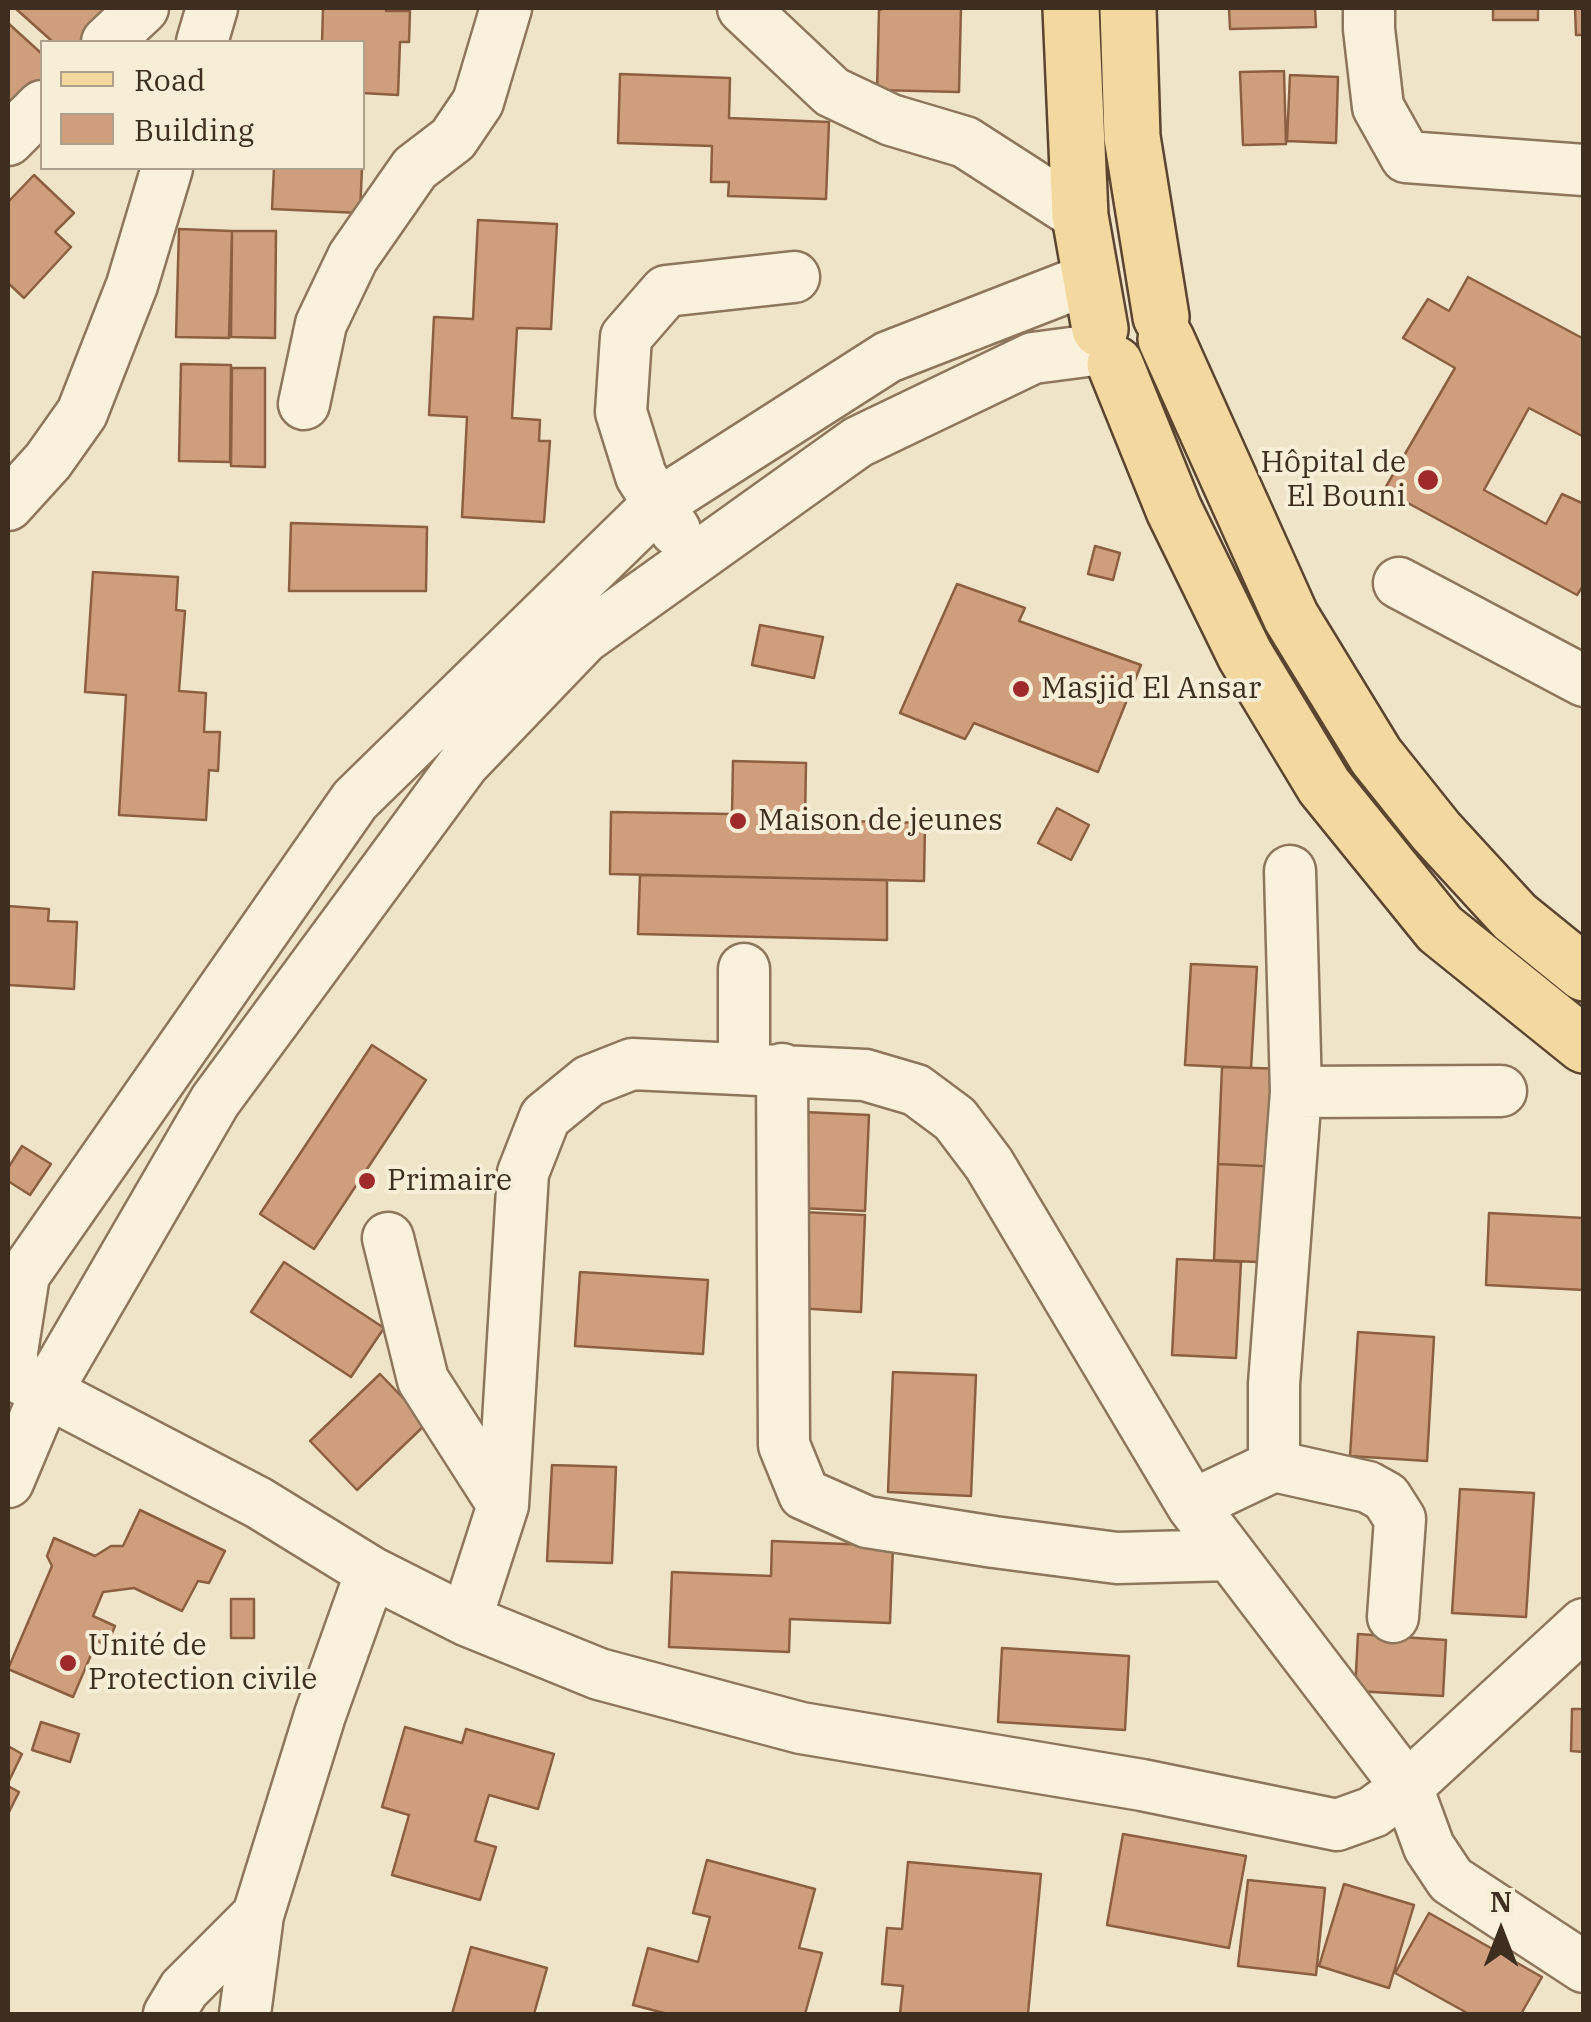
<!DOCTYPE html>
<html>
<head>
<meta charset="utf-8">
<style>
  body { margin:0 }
  #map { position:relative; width:1591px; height:2022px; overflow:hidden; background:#f0e4c8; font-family:"IBM Plex Serif",serif }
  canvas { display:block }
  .frame { position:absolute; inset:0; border:10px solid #3d2e20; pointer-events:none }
  .legend { position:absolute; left:40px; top:40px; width:325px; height:130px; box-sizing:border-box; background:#f7eed8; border:2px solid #ada18e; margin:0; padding:12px 18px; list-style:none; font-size:30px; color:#3d2e20 }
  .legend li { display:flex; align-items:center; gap:20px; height:50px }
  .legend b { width:50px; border:2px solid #ada18e }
  .north { position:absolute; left:1451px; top:1882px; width:100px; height:100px; -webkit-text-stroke:8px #f7eed8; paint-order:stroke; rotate:0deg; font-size:28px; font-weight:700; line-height:40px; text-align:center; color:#3d2e20 }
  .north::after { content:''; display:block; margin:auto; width:35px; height:45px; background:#3d2e20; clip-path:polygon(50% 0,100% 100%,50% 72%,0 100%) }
</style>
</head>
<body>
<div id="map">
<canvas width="1591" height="2022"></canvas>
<div class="frame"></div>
<ul class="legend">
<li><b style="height:12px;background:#f3d9a0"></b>Road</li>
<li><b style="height:28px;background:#cf9f7d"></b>Building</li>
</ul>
<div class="north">N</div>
</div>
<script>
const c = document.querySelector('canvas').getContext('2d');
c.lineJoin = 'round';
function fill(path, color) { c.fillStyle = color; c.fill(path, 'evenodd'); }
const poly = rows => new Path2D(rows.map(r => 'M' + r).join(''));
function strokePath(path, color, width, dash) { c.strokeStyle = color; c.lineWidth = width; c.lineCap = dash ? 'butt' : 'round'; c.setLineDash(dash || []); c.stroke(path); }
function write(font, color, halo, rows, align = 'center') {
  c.font = font + ' "IBM Plex Serif",serif'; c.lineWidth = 8; c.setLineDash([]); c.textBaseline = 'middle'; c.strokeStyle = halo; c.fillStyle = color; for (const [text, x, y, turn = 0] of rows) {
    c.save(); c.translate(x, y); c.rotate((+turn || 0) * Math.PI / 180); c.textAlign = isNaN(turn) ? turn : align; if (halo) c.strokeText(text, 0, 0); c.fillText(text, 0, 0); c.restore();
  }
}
const building = poly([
  [15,8,108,8,85,42,53,42,15,8],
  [323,8,386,8,386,11,410,11,409,42,400,42,398,95,362,93,362,42,322,42,323,8],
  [886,8,961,8,959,92,877,90,879,10,886,8],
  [1229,8,1315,8,1316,27,1230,29,1229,8],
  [1493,8,1538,8,1538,20,1493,20,1493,8],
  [1575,8,1584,8,1584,35,1576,35,1575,8],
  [8,23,42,54,42,79,13,113,8,109,8,23],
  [1284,71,1286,144,1243,145,1240,72,1284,71],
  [620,74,730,78,729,118,829,122,826,199,728,196,729,182,711,182,712,146,618,143,620,74],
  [1290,75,1338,77,1336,143,1287,141,1290,75],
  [274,168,362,168,360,213,272,209,274,168],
  [34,175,74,213,55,232,71,247,24,298,8,283,8,202,34,175],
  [478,220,557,224,551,329,517,328,512,418,540,420,539,441,550,441,544,522,462,517,467,417,429,415,434,317,473,319,478,220],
  [179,229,232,231,229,338,176,337,179,229],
  [232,231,276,231,275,338,231,337,232,231],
  [1468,277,1584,339,1584,437,1529,408,1484,490,1546,524,1562,494,1584,504,1584,584,1577,595,1384,490,1455,368,1403,338,1428,299,1449,311,1468,277],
  [181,364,231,365,230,462,179,461,181,364],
  [232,368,265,368,265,467,231,466,232,368],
  [291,523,427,527,426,591,289,591,291,523],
  [1095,546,1120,553,1113,580,1088,574,1095,546],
  [93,572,178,577,176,610,185,611,179,691,206,693,204,732,220,732,218,771,209,770,206,820,119,815,126,695,85,692,93,572],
  [957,584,1025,608,1019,621,1141,665,1098,772,974,723,965,739,900,713,957,584],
  [760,625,823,637,814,678,752,665,760,625],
  [733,761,806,763,805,820,925,823,924,881,610,874,611,812,732,814,733,761],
  [1057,808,1089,825,1071,860,1038,843,1057,808],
  [640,875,887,880,887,940,638,934,640,875],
  [8,906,49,909,48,921,77,922,74,989,8,985,8,906],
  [1191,964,1257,967,1251,1068,1185,1065,1191,964],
  [372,1045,426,1080,314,1249,260,1214,372,1045],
  [1222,1067,1287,1069,1283,1167,1218,1164,1222,1067],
  [805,1112,869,1115,865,1211,800,1208,805,1112],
  [22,1146,51,1164,30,1195,8,1181,8,1168,22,1146],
  [1218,1164,1283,1167,1279,1263,1214,1260,1218,1164],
  [801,1212,865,1215,861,1312,796,1308,801,1212],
  [1489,1213,1584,1218,1584,1290,1486,1285,1489,1213],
  [1177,1259,1241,1262,1236,1358,1172,1355,1177,1259],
  [284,1262,384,1328,351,1377,251,1312,284,1262],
  [580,1272,708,1280,703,1354,575,1346,580,1272],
  [1358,1332,1434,1337,1427,1461,1350,1456,1358,1332],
  [893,1372,976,1375,971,1496,888,1492,893,1372],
  [380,1374,427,1423,357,1490,310,1441,380,1374],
  [552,1465,616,1467,612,1563,547,1561,552,1465],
  [1460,1489,1534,1493,1526,1617,1452,1613,1460,1489],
  [140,1510,225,1551,209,1583,198,1581,182,1611,134,1588,103,1592,93,1616,115,1626,107,1645,97,1641,73,1697,8,1669,52,1566,47,1556,54,1538,95,1556,111,1546,123,1546,140,1510],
  [772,1541,893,1546,890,1623,790,1619,789,1652,669,1647,672,1572,771,1576,772,1541],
  [231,1599,254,1599,254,1638,231,1638,231,1599],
  [1358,1634,1446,1640,1443,1696,1355,1691,1358,1634],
  [1002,1648,1129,1656,1125,1730,998,1722,1002,1648],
  [1572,1709,1584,1709,1584,1752,1571,1751,1572,1709],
  [41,1722,79,1734,70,1762,32,1750,41,1722],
  [405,1727,462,1743,466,1729,554,1754,538,1809,489,1795,475,1841,496,1847,480,1900,392,1875,409,1815,382,1807,405,1727],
  [8,1746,22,1754,8,1783,8,1746],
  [8,1786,19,1792,8,1814,8,1786],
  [1123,1834,1246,1856,1229,1948,1107,1925,1123,1834],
  [707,1860,815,1889,799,1948,822,1953,805,2014,668,2014,633,2005,648,1948,698,1962,710,1917,693,1913,707,1860],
  [908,1862,1041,1874,1028,2014,900,2014,903,1986,882,1984,887,1928,902,1929,908,1862],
  [1248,1880,1325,1888,1316,1975,1238,1966,1248,1880],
  [1344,1884,1414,1905,1389,1988,1319,1966,1344,1884],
  [1429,1913,1542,1977,1521,2014,1469,2014,1395,1973,1429,1913],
  [471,1947,547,1968,534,2014,452,2014,471,1947]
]);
const minor = poly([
  [743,8,832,92,891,120,965,142,1080,216],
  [1369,8,1369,29,1378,107,1406,157,1584,170],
  [107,42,143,8],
  [202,42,212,8],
  [8,140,42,106],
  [304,404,321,324,353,257,415,168,453,139,478,102,506,8],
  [8,505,48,461,82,413,132,285,167,168],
  [675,530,641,476,621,412,626,337,666,291,794,277],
  [1399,583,1584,681],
  [744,969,744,1067],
  [782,1069,784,1445,804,1494,867,1522,994,1542,1117,1558,1230,1555],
  [1296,1092,1501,1091],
  [388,1238,423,1380,503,1505],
  [8,1372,259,1503,371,1572,466,1620,599,1674,801,1728,1142,1785,1337,1825,1373,1812,1407,1787,1192,1505,989,1164,955,1119,916,1090,865,1075,632,1064,589,1081,545,1117,523,1173,503,1505,466,1620],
  [13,1375,12,1352,24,1275,355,800,658,504,888,357,1091,278],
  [1274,1466,1368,1487,1386,1497,1400,1519,1393,1617],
  [8,1482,45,1394,215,1101,464,763,584,638,858,442,1033,358,1102,349],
  [1192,1505,1274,1466,1274,1384,1296,1092,1290,871],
  [1584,1624,1407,1787,1429,1847,1451,1880,1584,1967],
  [169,2014,184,1989,258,1915,320,1715,371,1572],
  [245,2014,258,1915]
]);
const major = poly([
  [1071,8,1080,216,1100,329],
  [1128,8,1132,137,1161,317],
  [1166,339,1291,617,1376,756,1436,831,1515,917,1584,973],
  [1115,364,1174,510,1245,655,1324,786,1440,929,1584,1045]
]);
const markers = [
  [1428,480,12,"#9e2a2b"],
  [1021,689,10,"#9e2a2b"],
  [738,821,10,"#9e2a2b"],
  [367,1181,10,"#9e2a2b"],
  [68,1663,10,"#9e2a2b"]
];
const poiNames = [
  ["Hôpital de",1406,463,"right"],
  ["El Bouni",1406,497,"right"],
  ["Masjid El Ansar",1041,689],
  ["Maison de jeunes",758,821],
  ["Primaire",387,1181],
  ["Unité de",88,1646],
  ["Protection civile",88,1680]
];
fill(building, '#cf9f7d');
strokePath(building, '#8d5f41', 2.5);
strokePath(minor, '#8d765c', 55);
strokePath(major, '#5b4430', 60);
strokePath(minor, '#faf1dc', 50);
strokePath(major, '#f3d9a0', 55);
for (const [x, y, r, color] of markers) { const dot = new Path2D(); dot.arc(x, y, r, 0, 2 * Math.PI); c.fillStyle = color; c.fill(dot); strokePath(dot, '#f7eed8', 4); }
write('30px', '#3d2e20', '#f7eed8', poiNames, 'left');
</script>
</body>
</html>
